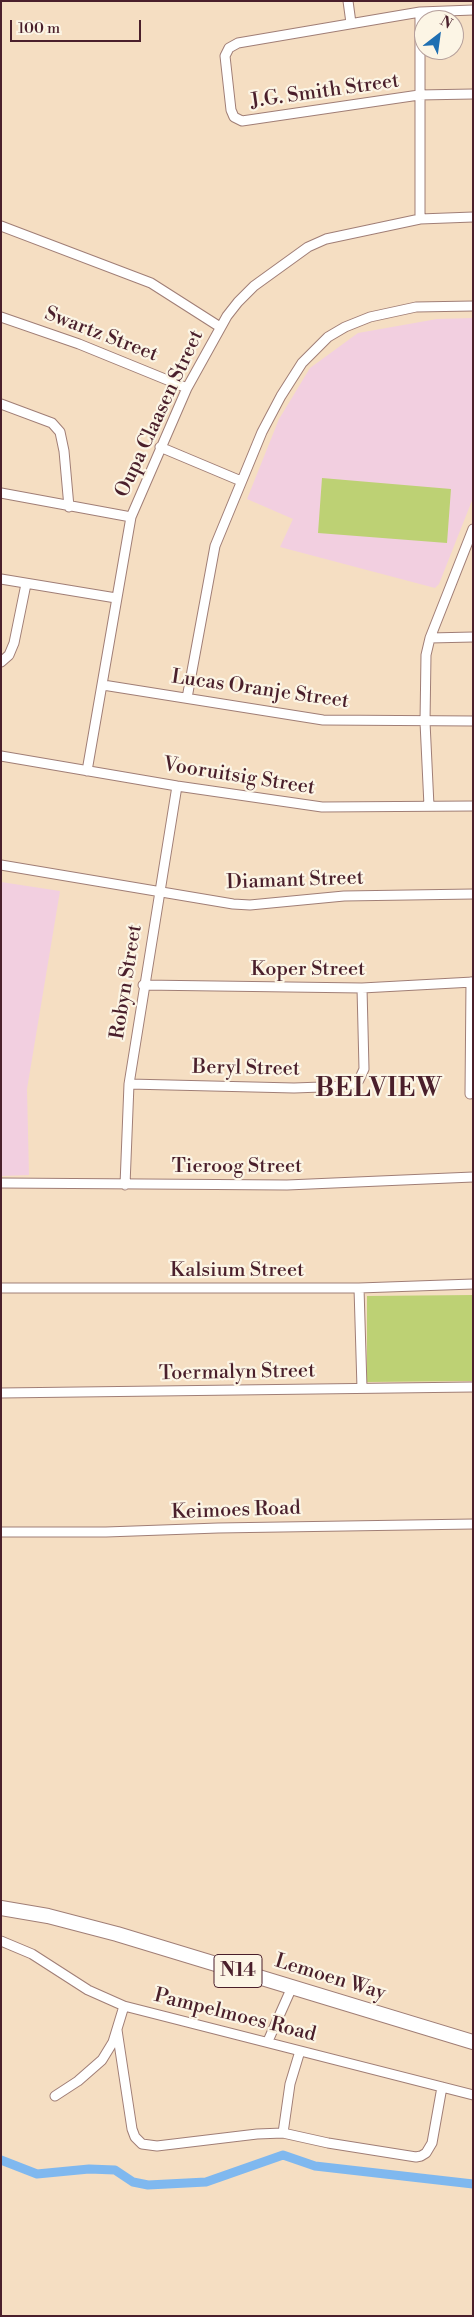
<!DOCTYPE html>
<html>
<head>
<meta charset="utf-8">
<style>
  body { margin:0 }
  #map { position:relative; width:474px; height:2317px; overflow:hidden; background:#f5dec2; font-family:"Libre Bodoni",serif }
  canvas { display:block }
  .frame { position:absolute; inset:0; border:2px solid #4a1f2b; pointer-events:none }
  .north { position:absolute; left:414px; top:10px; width:50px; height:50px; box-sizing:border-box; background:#fcf5e5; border:1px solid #b59f9b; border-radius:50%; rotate:30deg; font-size:14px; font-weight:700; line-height:20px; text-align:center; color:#4a1f2b }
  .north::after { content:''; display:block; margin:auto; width:18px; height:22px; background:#1f6fb2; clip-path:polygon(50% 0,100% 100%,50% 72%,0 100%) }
  .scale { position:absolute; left:10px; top:20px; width:131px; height:22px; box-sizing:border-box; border:2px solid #4a1f2b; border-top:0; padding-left:6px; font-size:15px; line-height:18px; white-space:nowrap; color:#4a1f2b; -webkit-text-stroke:4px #fcf5e5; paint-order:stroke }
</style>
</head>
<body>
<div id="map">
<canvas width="474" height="2317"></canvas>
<div class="frame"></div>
<div class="north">N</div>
<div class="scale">100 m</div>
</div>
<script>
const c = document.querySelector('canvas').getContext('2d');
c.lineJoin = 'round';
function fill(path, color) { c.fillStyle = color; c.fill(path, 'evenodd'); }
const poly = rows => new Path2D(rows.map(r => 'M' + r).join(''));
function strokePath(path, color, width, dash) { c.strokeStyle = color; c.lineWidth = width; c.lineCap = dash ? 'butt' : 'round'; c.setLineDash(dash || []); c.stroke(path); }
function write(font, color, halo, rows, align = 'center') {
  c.font = font + ' "Libre Bodoni",serif'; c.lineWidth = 4.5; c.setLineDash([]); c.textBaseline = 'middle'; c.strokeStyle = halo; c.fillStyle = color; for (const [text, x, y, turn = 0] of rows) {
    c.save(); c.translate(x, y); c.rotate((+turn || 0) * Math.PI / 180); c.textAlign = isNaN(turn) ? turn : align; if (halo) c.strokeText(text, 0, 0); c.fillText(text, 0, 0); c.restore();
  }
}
const built = poly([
  [473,318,473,498,439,584,435,588,280,547,293,519,247,499,279,419,310,368,358,333,437,319],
  [1,882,60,891,27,1089,29,1175,1,1176]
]);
const green = poly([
  [322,478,451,489,447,543,318,533],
  [473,1295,473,1381,367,1382,367,1296]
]);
const canal = poly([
  [1,2160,37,2174,89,2169,115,2170,133,2182,148,2185,206,2182,283,2155,315,2166,473,2184]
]);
const minor = poly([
  [348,1,351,23],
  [473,10,420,12,238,43,229,48,225,56,231,110,234,117,242,121,419,95,473,94],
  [420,219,420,12],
  [1,226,151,283,220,327],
  [1,317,79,344,187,388],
  [1,404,52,423,60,432,64,451,69,507],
  [160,447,241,481],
  [1,493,131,517],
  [1,579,116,598],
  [430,638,473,637],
  [1,662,9,655,14,643,26,584],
  [103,685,323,720,473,721],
  [187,698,215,546,262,432,281,396,302,363,328,337,345,327,370,317,416,307,473,306],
  [1,756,177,786,322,807,473,806],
  [87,771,131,517,187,388,227,316,238,302,254,286,308,247,326,239,420,219,473,217],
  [429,806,425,722,426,655,430,638,473,529],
  [1,865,233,904,250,905,344,896,473,894],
  [143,985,362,988,473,982],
  [129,1084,294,1088,349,1086,359,1080,364,1069,362,988],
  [470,1094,471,982],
  [1,1183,287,1185,473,1177],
  [125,1185,129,1084,177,786],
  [1,1288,359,1288,473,1284],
  [359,1288,362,1388],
  [1,1393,473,1387],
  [1,1532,106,1532,218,1528,473,1524],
  [1,1941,32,1954,88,1990,124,2006,473,2095],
  [117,2030,132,2129,135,2137,142,2144,157,2146,257,2134,283,2133],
  [268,2041,292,1987],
  [300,2051,290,2084,283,2133,328,2143,416,2157,421,2156,426,2153,432,2143,442,2087],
  [55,2096,78,2081,102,2060,113,2042,124,2006]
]);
const highway = poly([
  [1,1908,48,1916,117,1934,473,2042]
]);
const shields = [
  [238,1971,48]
];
const shieldNames = [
  ["N14",238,1971]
];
const streetNames = [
  ["J.G. Smith Street",325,92,-8],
  ["Swartz Street",101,335,21],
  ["Oupa Claasen Street",160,414,-65],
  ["Lucas Oranje Street",260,690,8],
  ["Vooruitsig Street",239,777,9],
  ["Diamant Street",295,881,-2],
  ["Koper Street",308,970],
  ["Robyn Street",127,982,-81],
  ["Beryl Street",246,1069,1],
  ["Tieroog Street",237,1167],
  ["Kalsium Street",237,1271],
  ["Toermalyn Street",237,1373,-1],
  ["Keimoes Road",236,1511,-2],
  ["Lemoen Way",330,1978,17],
  ["Pampelmoes Road",235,2016,14]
];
const districtNames = [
  ["BELVIEW",379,1090]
];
fill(built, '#f2cfe0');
fill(green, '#bdd174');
strokePath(canal, '#7fb8ef', 9);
strokePath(minor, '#a07e76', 11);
strokePath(highway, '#a07e76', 16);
strokePath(minor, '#fff', 9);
strokePath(highway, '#fff', 14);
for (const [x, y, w] of shields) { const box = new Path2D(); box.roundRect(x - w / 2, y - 16.5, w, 33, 4); c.fillStyle = '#fcf5e5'; c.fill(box); strokePath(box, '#4a1f2b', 1); }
write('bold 19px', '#4a1f2b', null, shieldNames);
write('20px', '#4a1f2b', '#fcf5e5', streetNames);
c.letterSpacing = '1px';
write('bold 25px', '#4a1f2b', '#fcf5e5', districtNames);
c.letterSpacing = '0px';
</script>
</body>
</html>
